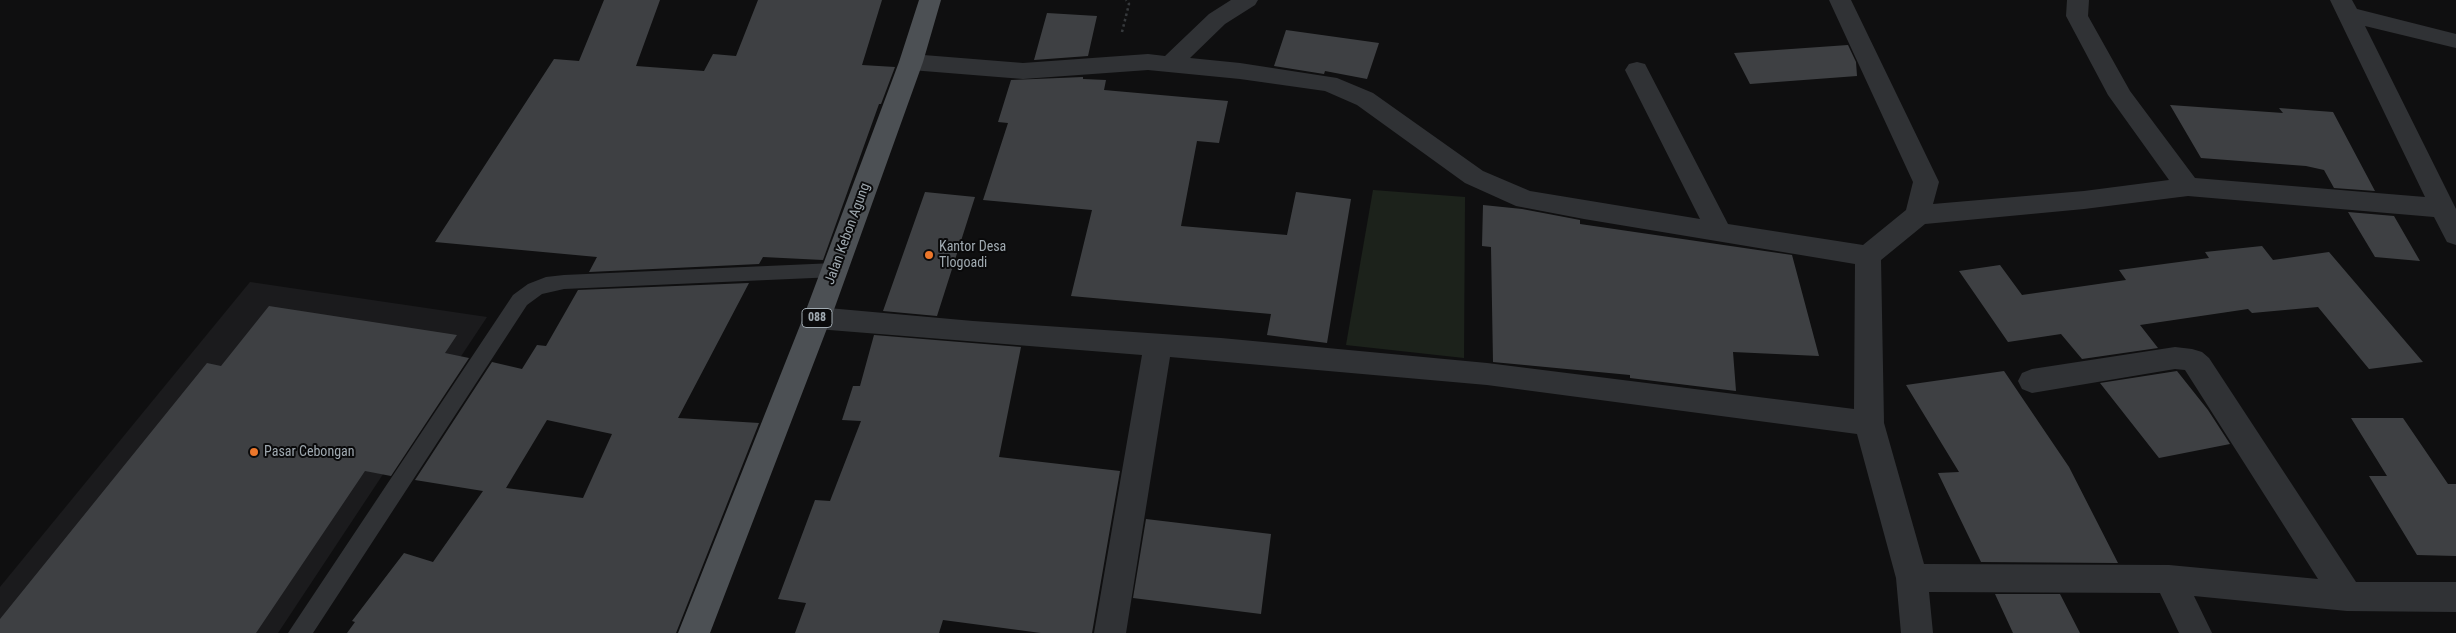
<!DOCTYPE html>
<html>
<head>
<meta charset="utf-8">
<style>
  body { margin:0 }
  canvas { display:block; background:#0f0f10 }
</style>
</head>
<body>
<canvas width="2456" height="633"></canvas>
<script>
const c = document.querySelector('canvas').getContext('2d');
c.lineJoin = 'round';
function fill(path, color) { c.fillStyle = color; c.fill(path, 'evenodd'); }
const poly = rows => new Path2D(rows.map(r => 'M' + r).join(''));
function strokePath(path, color, width, dash) { c.strokeStyle = color; c.lineWidth = width; c.lineCap = dash ? 'butt' : 'round'; c.setLineDash(dash || []); c.stroke(path); }
function write(font, color, halo, rows, align = 'center') {
  c.font = font + ' "Roboto Condensed",sans-serif'; c.lineWidth = 4; c.setLineDash([]); c.textBaseline = 'middle'; c.strokeStyle = halo; c.fillStyle = color; for (const [text, x, y, turn = 0] of rows) {
    c.save(); c.translate(x, y); c.rotate((+turn || 0) * Math.PI / 180); c.textAlign = isNaN(turn) ? turn : align; if (halo) c.strokeText(text, 0, 0); c.fillText(text, 0, 0); c.restore();
  }
}
const built = poly([
  [250,282,487,317,278,633,0,633,0,587]
]);
const green = poly([
  [1373,190,1465,197,1464,358,1346,345]
]);
const building = poly([
  [604,0,660,0,636,66,704,71,713,54,736,56,758,0,882,0,862,65,895,67,881,104,879,104,823,260,763,257,759,264,589,272,597,257,435,242,554,59,579,61],
  [1047,13,1097,16,1088,56,1034,60],
  [1286,30,1379,43,1367,79,1325,71,1324,74,1274,66],
  [1848,45,1856,62,1857,76,1750,84,1734,53],
  [1083,77,1083,79,1106,80,1104,90,1228,101,1219,143,1197,141,1181,226,1287,235,1296,192,1351,199,1327,343,1267,335,1271,314,1071,296,1092,210,983,200,1008,123,998,122,1011,80],
  [2170,105,2283,113,2279,108,2333,112,2375,191,2334,188,2324,170,2306,166,2201,158],
  [925,192,975,197,937,316,883,311],
  [1483,205,1522,209,1580,220,1580,224,1792,255,1819,356,1733,352,1736,391,1630,378,1630,375,1493,362,1491,247,1482,246],
  [2348,212,2394,216,2420,261,2375,257],
  [2262,246,2273,260,2329,252,2423,362,2369,369,2318,307,2252,313,2248,309,2140,325,2158,348,2082,359,2061,334,2008,342,1959,271,2000,265,2022,295,2126,280,2119,270,2209,258,2205,252],
  [749,283,678,418,759,423,676,633,347,633,355,622,352,621,404,553,433,562,483,491,415,480,492,362,522,369,537,345,546,346,578,290],
  [547,420,612,434,583,498,506,488],
  [269,306,457,335,445,353,469,358,391,476,365,471,256,633,0,633,0,619,207,363,221,366],
  [874,335,1021,347,999,457,1120,471,1092,633,1041,633,943,620,939,633,795,633,806,603,778,599,815,500,830,501,861,421,842,420,853,386,860,386],
  [2004,371,2069,467,2118,563,1981,562,1938,473,1959,472,1906,385],
  [2177,371,2208,410,2230,444,2159,458,2100,383],
  [2351,418,2403,418,2448,484,2456,484,2456,556,2417,555,2369,476,2387,476],
  [1146,519,1271,534,1261,614,1133,598],
  [1995,594,2060,594,2080,633,2013,633]
]);
const path = poly([
  [1122,32,1129,4,1126,0]
]);
const lane = poly([
  [835,263,842,265,845,270,842,275,835,277,564,289,542,294,527,305,313,633,288,633,513,295,528,284,546,277,564,275,835,263]
]);
const street = poly([
  [1231,0,1258,0,1255,5,1225,24,1190,58,1240,63,1337,78,1373,93,1483,171,1530,191,1700,219,1625,70,1629,64,1637,62,1645,64,1728,224,1863,245,1906,210,1913,182,1829,0,1851,0,1939,182,1933,204,2084,191,2169,180,2108,95,2066,16,2067,0,2089,0,2088,16,2130,91,2195,178,2425,197,2330,0,2352,0,2357,9,2456,34,2456,48,2365,26,2456,209,2456,245,2447,242,2434,217,2188,196,2084,209,1925,224,1881,260,1884,423,1924,564,2169,565,2318,579,2185,370,2175,369,2032,393,2022,389,2018,381,2022,373,2032,369,2175,347,2192,349,2202,352,2209,358,2356,582,2456,582,2456,612,2347,611,2194,596,2212,633,2179,633,2160,593,1929,592,1933,633,1901,633,1896,578,1857,434,1487,385,1170,357,1126,633,1094,633,1142,355,817,329,807,326,803,318,807,310,817,307,973,321,1221,338,1487,363,1854,409,1855,264,1584,219,1516,206,1465,183,1357,105,1325,91,1240,79,1148,70,1023,79,911,70,903,67,899,62,903,57,911,54,1023,63,1148,54,1165,56,1209,14,1231,0]
]);
const primary = poly([
  [919,0,941,0,923,62,831,318,710,633,678,633,803,318,899,62,919,0]
]);
const markers = [
  [929,255,5,"#ec772b"],
  [254,452,5,"#ec772b"]
];
const shields = [
  [817,318,30]
];
const shieldNames = [
  ["088",817,318]
];
const streetNames = [
  ["Jalan Kebon Agung",848,234,-70]
];
const poiNames = [
  ["Kantor Desa",939,247],
  ["Tlogoadi",939,263],
  ["Pasar Cebongan",264,452]
];
fill(built, '#1b1b1d');
fill(green, '#1c221b');
fill(building, '#3e4043');
strokePath(path, '#36393c', 2.5, [2.5, 3]);
fill(lane, '#303235');
fill(street, '#303235');
fill(primary, '#4c5054');
for (const [x, y, r, color] of markers) { const dot = new Path2D(); dot.arc(x, y, r, 0, 2 * Math.PI); c.fillStyle = color; c.fill(dot); strokePath(dot, '#0a0a0b', 2); }
for (const [x, y, w] of shields) { const box = new Path2D(); box.roundRect(x - w / 2, y - 9.5, w, 19, 4); c.fillStyle = '#0a0a0b'; c.fill(box); strokePath(box, '#a0aab1', 1); }
write('bold 12px', '#a0aab1', null, shieldNames);
write('14px', '#a0aab1', '#0a0a0b', streetNames);
write('14px', '#a0aab1', '#0a0a0b', poiNames, 'left');
</script>
</body>
</html>
